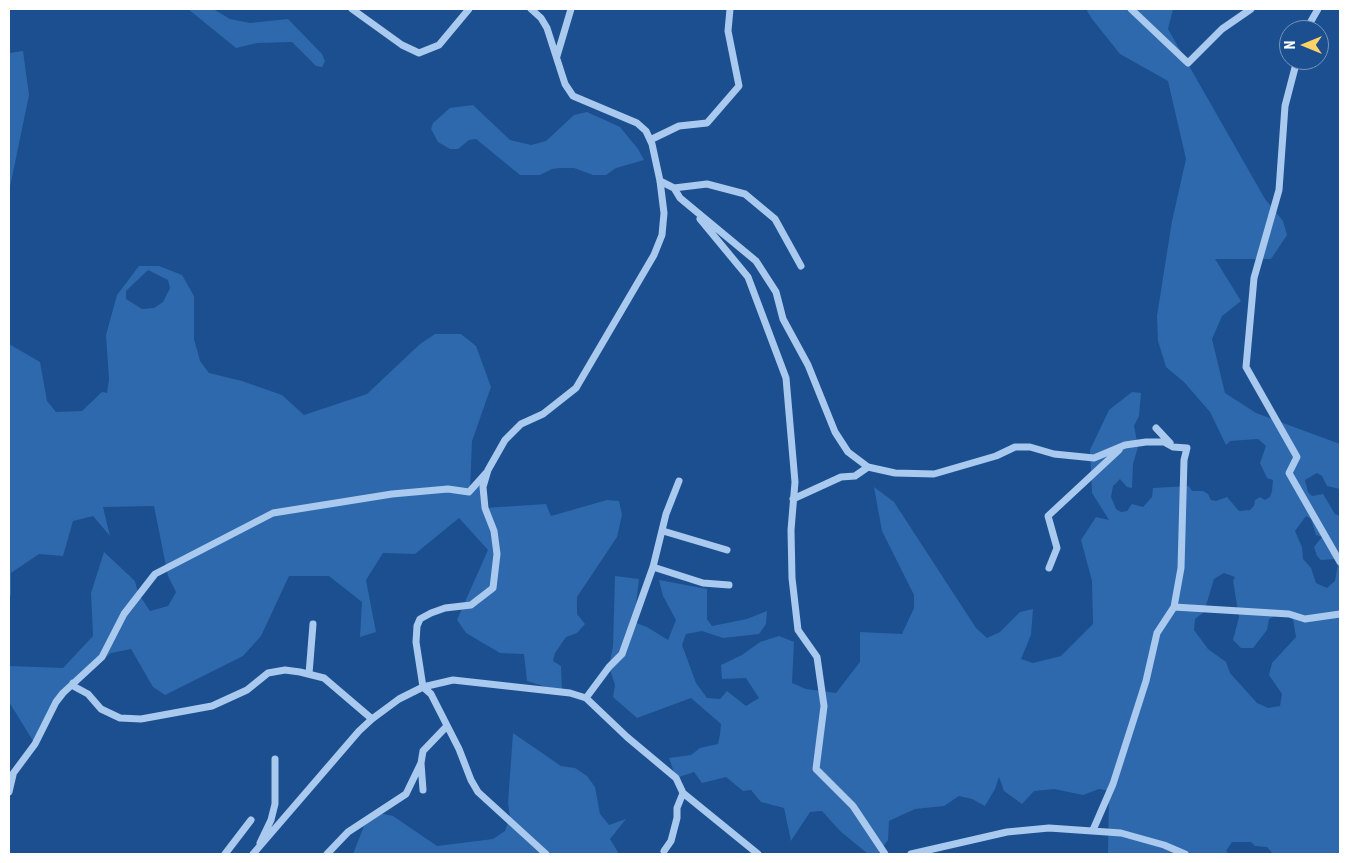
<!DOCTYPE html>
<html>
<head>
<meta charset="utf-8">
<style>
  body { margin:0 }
  #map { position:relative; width:1349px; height:863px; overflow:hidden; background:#1b4f8f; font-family:"Roboto Condensed",sans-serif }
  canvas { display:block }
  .frame { position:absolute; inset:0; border:10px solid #fff; pointer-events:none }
  .north { position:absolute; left:1279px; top:20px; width:50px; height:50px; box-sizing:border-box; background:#1b4f8f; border:1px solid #7695bc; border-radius:50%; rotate:270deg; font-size:14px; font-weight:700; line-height:20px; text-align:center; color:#fff }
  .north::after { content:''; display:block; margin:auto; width:18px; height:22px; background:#ffd166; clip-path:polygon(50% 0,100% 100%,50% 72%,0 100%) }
</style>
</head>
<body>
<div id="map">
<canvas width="1349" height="863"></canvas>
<div class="frame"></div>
<div class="north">N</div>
</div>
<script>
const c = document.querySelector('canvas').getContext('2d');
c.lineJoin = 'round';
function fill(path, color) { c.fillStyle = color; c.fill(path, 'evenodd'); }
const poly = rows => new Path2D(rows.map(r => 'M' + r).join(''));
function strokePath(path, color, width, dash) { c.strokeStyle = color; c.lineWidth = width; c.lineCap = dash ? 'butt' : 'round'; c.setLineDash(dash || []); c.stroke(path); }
const green = poly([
  [188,9,213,9,230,19,250,23,288,19,322,54,325,61,322,67,316,66,292,42,257,43,236,48],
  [1086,9,1173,9,1168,29,1265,199,1283,221,1287,235,1271,259,1215,259,1241,301,1222,316,1212,339,1225,393,1256,413,1340,444,1340,489,1327,486,1322,476,1317,473,1305,480,1308,492,1312,496,1323,494,1335,514,1340,516,1340,854,1273,854,1267,847,1255,846,1251,842,1232,842,1226,851,1230,854,1108,854,1109,791,1099,789,1083,795,1054,789,1034,791,1022,804,1004,791,999,777,995,789,985,806,972,799,959,796,944,806,915,809,889,821,888,840,878,854,868,854,840,831,822,811,810,812,791,841,784,808,761,802,751,790,743,791,726,777,702,783,694,772,676,778,669,758,691,755,700,748,718,744,720,734,721,724,691,698,637,718,613,697,615,685,609,667,613,646,615,576,639,579,634,622,647,627,668,640,676,620,663,596,659,580,707,589,707,619,712,626,747,619,767,611,766,624,759,634,723,638,702,631,686,634,682,645,696,683,707,698,720,699,727,691,746,706,759,698,746,678,722,679,721,665,742,655,760,642,779,636,794,642,792,683,806,689,836,693,860,662,860,632,902,634,914,608,914,595,882,531,874,487,894,502,976,628,987,638,1000,632,1020,612,1033,609,1031,635,1021,659,1033,663,1061,656,1093,624,1092,581,1081,540,1096,517,1109,520,1092,493,1090,450,1109,410,1132,392,1141,393,1139,416,1134,426,1138,447,1133,464,1132,488,1127,487,1120,479,1113,486,1111,497,1116,509,1121,512,1127,511,1132,504,1143,507,1152,497,1153,488,1189,486,1192,491,1203,491,1208,494,1211,500,1216,501,1227,497,1239,511,1250,510,1254,506,1255,500,1260,497,1265,500,1270,497,1272,491,1273,480,1267,478,1260,463,1266,446,1258,439,1230,441,1226,445,1210,412,1184,382,1166,367,1158,341,1157,316,1172,221,1186,159,1168,81,1120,54,1092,19],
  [1306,516,1311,519,1316,535,1322,537,1314,547,1317,556,1321,560,1335,559,1338,564,1335,581,1327,588,1316,583,1311,568,1303,559,1302,547,1295,531],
  [1224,573,1235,577,1233,581,1239,617,1233,640,1241,648,1253,648,1267,630,1269,619,1279,614,1292,614,1296,637,1272,663,1269,675,1282,694,1280,706,1268,708,1257,703,1230,673,1226,662,1208,649,1194,630,1195,619,1204,612,1214,579],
  [23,51,29,95,9,192,9,53],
  [473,105,510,140,531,145,546,141,574,115,587,112,620,127,638,149,644,160,616,168,606,175,593,175,574,168,560,168,552,169,540,175,520,175,476,139,469,140,458,149,450,149,438,142,431,129,433,123,450,108],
  [139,266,159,266,182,275,194,296,194,339,200,361,209,373,242,381,282,395,304,415,367,394,420,344,435,334,461,334,476,346,491,387,472,441,470,491,488,470,483,487,485,508,546,504,551,516,607,500,619,501,622,515,617,537,577,597,577,614,585,624,577,633,566,637,555,653,553,661,561,666,562,692,527,681,524,654,500,653,466,633,457,620,488,550,459,518,415,554,383,553,366,580,376,632,360,637,362,602,329,576,289,576,261,636,243,656,165,695,153,687,131,649,111,653,63,693,35,744,9,702,9,666,63,668,93,636,91,593,104,552,135,581,138,593,150,611,168,606,176,592,168,576,154,506,103,507,110,536,93,516,73,521,63,556,39,554,11,573,11,595,9,597,9,344,40,362,47,401,56,412,82,411,102,392,107,393,109,379,106,335,117,295],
  [148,270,168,280,170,288,163,302,154,308,142,309,126,299,126,291],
  [513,733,561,766,575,768,587,776,595,787,600,814,609,825,626,819,610,839,619,854,353,854,366,821,379,813,393,816,437,846,493,839,505,831,510,817,508,803]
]);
const minor = poly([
  [352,9,402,45,419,53,439,45,469,9],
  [531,9,541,18,547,28,565,84,573,96,637,123,646,131,652,144,660,181,664,213,662,235,654,255,576,388,543,414,521,424,505,440,488,470,483,487,485,508,494,531,497,554,493,588,471,605,445,608,431,613,420,619,417,626,416,642,423,687,431,694,459,749,471,780,478,792,546,854],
  [1131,9,1188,63,1222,29,1251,9],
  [1306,30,1318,9],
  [557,56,571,9],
  [1297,60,1285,106,1279,190,1254,278,1246,367,1297,457,1289,473,1340,562],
  [650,140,679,126,707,123,739,86,728,31,730,9],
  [660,181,674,188,680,198,756,261,776,292,783,319,808,365,835,432,848,452,868,467,895,473,934,474,996,456,1015,447,1030,447,1054,454,1094,458,1125,445,1146,442,1164,442,1173,447,1187,448,1184,460,1181,568,1174,607,1157,633,1146,681,1113,784,1093,830],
  [674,188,707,184,745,194,775,219,801,266],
  [700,219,748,277,786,378,795,482,791,530,792,578,798,630,817,657,824,706,816,769,853,806,885,854],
  [1156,428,1170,443],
  [793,499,841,477,855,476,868,467],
  [663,531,727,550],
  [653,567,703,583,729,585],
  [1049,568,1057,548,1048,516,1119,450],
  [1174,607,1289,614,1305,619,1340,614],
  [309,674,313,624],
  [73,683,75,687,88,694,101,709,120,718,141,719,212,706,247,690,268,673,285,670,300,672,324,678,372,719],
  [586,698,609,667,622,654,653,567,666,514,679,481],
  [9,779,35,744,56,702,63,693,102,657,124,614,155,574,273,513,392,494,448,489,469,492,486,473],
  [423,790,421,763,423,751,446,727],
  [9,792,13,775],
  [260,843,271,820,275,804,275,759],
  [664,851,671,841,677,818,677,808,683,793],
  [225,854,251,820],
  [253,854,359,731,372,719,399,699,423,687,453,680,570,693,586,698,627,737,676,778,683,793,758,854],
  [327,854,348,832,406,794,421,763],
  [911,854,1007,832,1049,828,1121,833,1164,845,1185,854]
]);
fill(green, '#2e69ad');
strokePath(minor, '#a9c9ee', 7);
</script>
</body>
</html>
